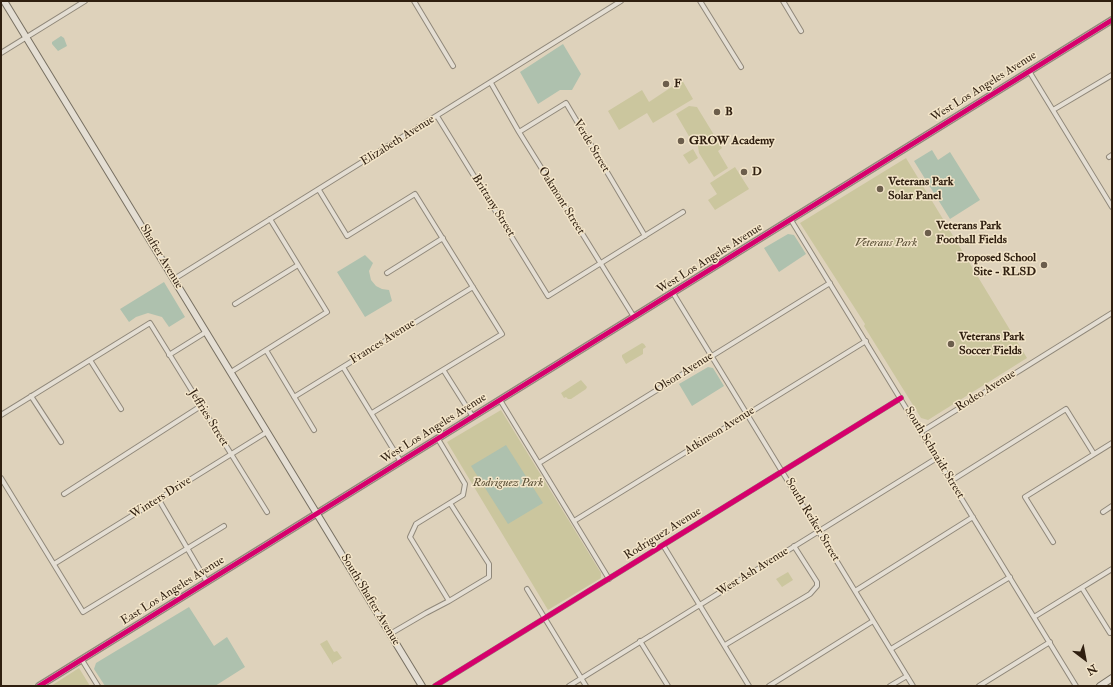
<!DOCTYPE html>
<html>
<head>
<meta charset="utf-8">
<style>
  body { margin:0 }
  #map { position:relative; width:1113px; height:687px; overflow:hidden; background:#ded2bb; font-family:"IM FELL Double Pica",serif }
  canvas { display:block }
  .frame { position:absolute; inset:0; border:2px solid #2f1f10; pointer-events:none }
  .north { position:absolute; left:1065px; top:639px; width:40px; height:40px; -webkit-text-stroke:3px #f3e5c9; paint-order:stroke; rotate:148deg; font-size:11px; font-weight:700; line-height:16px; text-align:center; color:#2f1f10 }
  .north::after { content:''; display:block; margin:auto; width:14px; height:18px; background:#2f1f10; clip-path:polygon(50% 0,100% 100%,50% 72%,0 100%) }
</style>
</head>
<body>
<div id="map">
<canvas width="1113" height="687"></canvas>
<div class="frame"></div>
<div class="north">N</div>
</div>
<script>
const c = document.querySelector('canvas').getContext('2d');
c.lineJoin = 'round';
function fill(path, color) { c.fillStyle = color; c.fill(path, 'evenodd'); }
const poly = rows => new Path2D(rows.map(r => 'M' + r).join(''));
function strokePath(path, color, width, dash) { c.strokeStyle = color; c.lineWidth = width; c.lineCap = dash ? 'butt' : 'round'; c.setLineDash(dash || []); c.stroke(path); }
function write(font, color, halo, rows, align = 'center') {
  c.font = font + ' "IM FELL Double Pica",serif'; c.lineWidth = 3; c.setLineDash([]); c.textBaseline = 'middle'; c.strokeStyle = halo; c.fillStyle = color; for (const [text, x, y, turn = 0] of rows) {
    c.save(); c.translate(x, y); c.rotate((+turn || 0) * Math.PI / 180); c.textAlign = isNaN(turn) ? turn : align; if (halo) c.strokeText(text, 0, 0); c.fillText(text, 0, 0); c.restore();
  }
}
const green = poly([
  [682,80,693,99,653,123,647,113,619,130,608,111,642,90,649,102],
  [689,106,697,107,722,148,718,151,728,168,714,177,699,153,698,146,690,138,676,114],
  [693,149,698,158,689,164,683,155],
  [906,158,1027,358,928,420,921,418,864,326,865,324,800,223],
  [735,167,749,189,715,210,708,200,717,194,710,183],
  [642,343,644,344,646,347,643,349,643,354,626,364,622,357,622,355],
  [581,380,587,387,586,389,571,399,568,399,566,397,564,398,561,393],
  [501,410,601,573,601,578,548,610,447,442],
  [788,572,793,580,782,587,776,579],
  [327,640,334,652,337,651,342,658,333,663,333,665,320,644],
  [79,668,90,686,51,686]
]);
const water = poly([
  [61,36,64,38,67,46,58,51,52,44,52,42],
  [563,44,581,74,572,90,560,90,538,104,520,72],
  [932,150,938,160,950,152,980,200,950,219,914,161],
  [788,234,794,235,806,254,779,272,764,248],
  [365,255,373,263,369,271,371,280,376,286,382,289,389,290,392,301,365,317,337,272],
  [164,282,185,317,169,327,162,317,148,313,136,317,129,322,120,309],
  [708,367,713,368,724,386,692,406,679,384],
  [506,445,543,503,508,524,471,466],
  [189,607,214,646,227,637,245,667,215,686,105,686,94,669,96,663]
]);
const minor = poly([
  [414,1,453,66],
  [700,1,741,67],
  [783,1,801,31],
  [1,53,85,1],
  [1029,71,1112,207],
  [491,83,519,132,634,317],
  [1053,110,1112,75],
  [437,116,548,296,683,212],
  [519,132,566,103,645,236],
  [1109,157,1112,155],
  [319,190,347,236,415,194,502,334,372,413],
  [791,220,1076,686],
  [387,273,443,238],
  [174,279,621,1],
  [673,293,913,686],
  [235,304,298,265],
  [266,350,314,430],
  [169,355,206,332],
  [90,360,121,409],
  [343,367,401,462],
  [444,371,473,417],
  [231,372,327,312,270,219],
  [31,396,61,442],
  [294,397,473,287],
  [500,400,609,579],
  [1,415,150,323,267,512],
  [921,432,1112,313],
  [438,439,465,484,463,495,416,524,410,537,449,601],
  [539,463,830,283],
  [1,478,83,612,224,526],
  [951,481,1066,409,1094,454],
  [64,494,201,406],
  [159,500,207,582],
  [1103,512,1112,506],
  [574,521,866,341],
  [1053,542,1025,497,1112,443],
  [663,545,749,686],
  [54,564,267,432],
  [1082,588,1110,633,1112,632],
  [527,589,586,686],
  [855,591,973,517],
  [1034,617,1112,569],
  [390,634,426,613,449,601,489,577,489,564,450,503],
  [640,641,668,686],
  [725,645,810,594,817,586,817,582,794,546],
  [891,649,1010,577],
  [82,660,98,686],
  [435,686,901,398],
  [569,686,937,458],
  [769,686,873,621],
  [890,686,907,676],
  [979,686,1050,642]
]);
const tertiary = poly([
  [39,686,1112,20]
]);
const secondary = poly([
  [4,1,422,686],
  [1100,686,1112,678]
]);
const cycleway = poly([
  [39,686,1112,20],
  [435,686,901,398]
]);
const markers = [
  [666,84,4,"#6c5e4c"],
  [717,112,4,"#6c5e4c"],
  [681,141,4,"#6c5e4c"],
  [744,172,4,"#6c5e4c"],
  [880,189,4,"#6c5e4c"],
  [928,233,4,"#6c5e4c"],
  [1044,265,4,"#6c5e4c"],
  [951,344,4,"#6c5e4c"]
];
const poiNames = [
  ["F",674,84],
  ["B",725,112],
  ["GROW Academy",689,141],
  ["D",752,172],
  ["Veterans Park",888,182],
  ["Solar Panel",888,196],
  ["Veterans Park",936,226],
  ["Football Fields",936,240],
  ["Proposed School",1036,258,"right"],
  ["Site - RLSD",1036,272,"right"],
  ["Veterans Park",959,337],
  ["Soccer Fields",959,351]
];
const streetNames = [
  ["West Los Angeles Avenue",984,87,-32],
  ["Elizabeth Avenue",398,141,-32],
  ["Verde Street",591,146,59],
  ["Oakmont Street",561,201,58],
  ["Brittany Street",493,206,58],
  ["Shafter Avenue",161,257,59],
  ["West Los Angeles Avenue",710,259,-32],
  ["Frances Avenue",383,342,-32],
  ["Olson Avenue",684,373,-32],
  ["Rodeo Avenue",986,391,-32],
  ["Jeffries Street",208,418,58],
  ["West Los Angeles Avenue",434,429,-32],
  ["Atkinson Avenue",720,431,-32],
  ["South Schnaidt Street",934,453,59],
  ["Winters Drive",161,498,-32],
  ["South Reiker Street",812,520,59],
  ["Rodriguez Avenue",663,534,-32],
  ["West Ash Avenue",753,572,-32],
  ["East Los Angeles Avenue",173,591,-32],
  ["South Shafter Avenue",370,600,59]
];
const parkNames = [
  ["Veterans Park",886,243],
  ["Rodriguez Park",508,483]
];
fill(green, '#cbc69e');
fill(water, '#aec1ae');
strokePath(minor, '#90887a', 6);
strokePath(tertiary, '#90887a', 8);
strokePath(secondary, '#787062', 8);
strokePath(minor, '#e4ded3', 4);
strokePath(tertiary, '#e4ded3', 5.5);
strokePath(secondary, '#e4ded3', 6);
strokePath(cycleway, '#d6006c', 5);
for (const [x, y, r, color] of markers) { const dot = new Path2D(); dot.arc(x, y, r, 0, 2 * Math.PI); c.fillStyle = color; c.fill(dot); strokePath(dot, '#f3e5c9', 1.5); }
write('bold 12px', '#2f1f10', '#f3e5c9', poiNames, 'left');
write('12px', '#2f1f10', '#f3e5c9', streetNames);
write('italic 12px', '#594e34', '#f3e5c9', parkNames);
</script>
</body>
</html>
